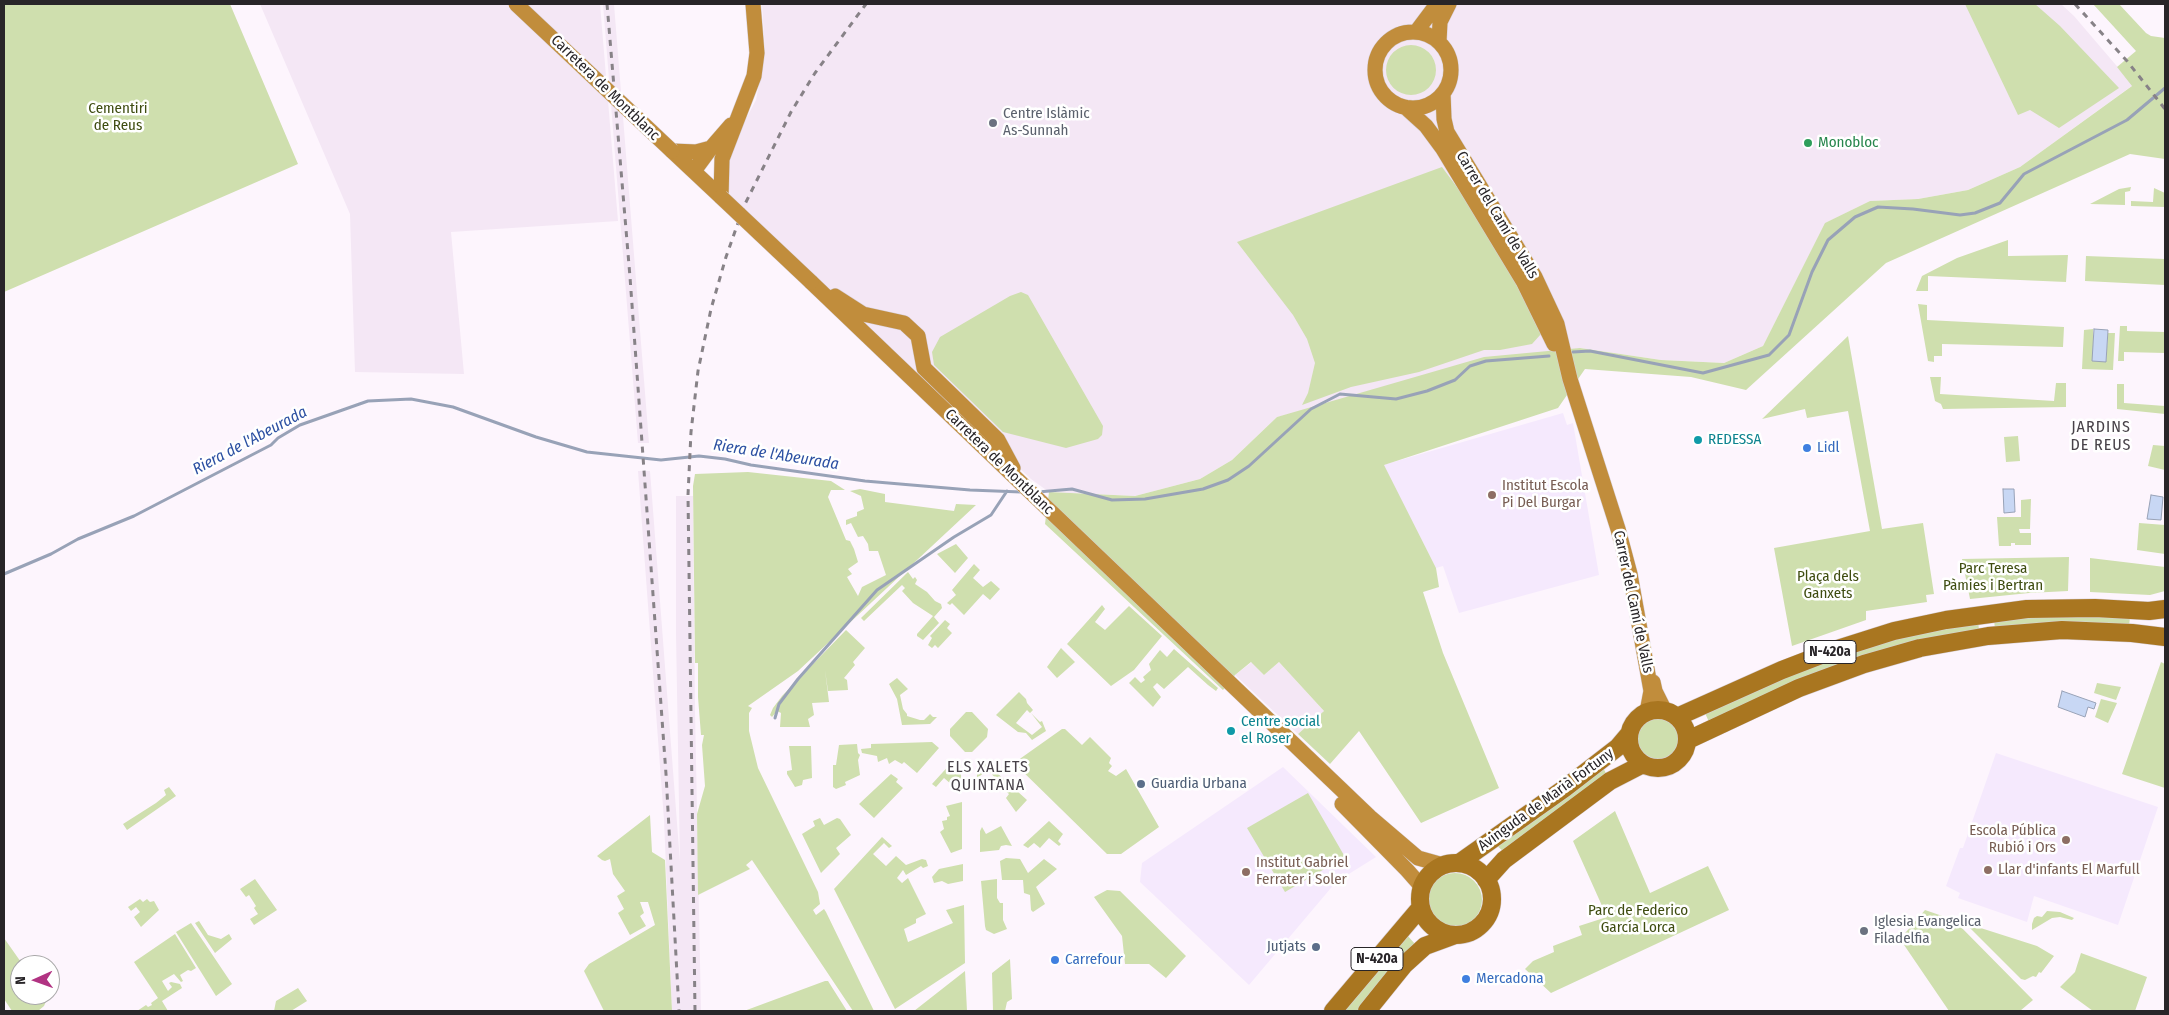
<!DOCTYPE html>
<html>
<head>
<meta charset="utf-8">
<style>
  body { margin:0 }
  #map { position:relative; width:2169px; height:1015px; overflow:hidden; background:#fdf5fd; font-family:"Fira Sans Condensed",sans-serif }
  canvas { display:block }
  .frame { position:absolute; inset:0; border:5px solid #282528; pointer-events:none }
  .north { position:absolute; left:10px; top:955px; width:50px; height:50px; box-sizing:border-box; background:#fff; border:1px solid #a9a8a9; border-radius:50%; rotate:268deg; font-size:14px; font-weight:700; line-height:20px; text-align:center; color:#282528 }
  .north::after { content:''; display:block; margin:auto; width:18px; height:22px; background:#b13382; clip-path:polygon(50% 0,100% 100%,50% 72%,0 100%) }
</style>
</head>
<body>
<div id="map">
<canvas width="2169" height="1015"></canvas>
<div class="frame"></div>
<div class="north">N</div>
</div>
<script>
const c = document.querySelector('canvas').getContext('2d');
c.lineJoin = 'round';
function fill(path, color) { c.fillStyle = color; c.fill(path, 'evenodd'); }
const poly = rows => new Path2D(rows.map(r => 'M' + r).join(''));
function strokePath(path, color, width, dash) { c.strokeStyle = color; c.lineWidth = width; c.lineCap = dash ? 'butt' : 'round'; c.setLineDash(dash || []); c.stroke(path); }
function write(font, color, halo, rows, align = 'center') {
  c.font = font + ' "Fira Sans Condensed",sans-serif'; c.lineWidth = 5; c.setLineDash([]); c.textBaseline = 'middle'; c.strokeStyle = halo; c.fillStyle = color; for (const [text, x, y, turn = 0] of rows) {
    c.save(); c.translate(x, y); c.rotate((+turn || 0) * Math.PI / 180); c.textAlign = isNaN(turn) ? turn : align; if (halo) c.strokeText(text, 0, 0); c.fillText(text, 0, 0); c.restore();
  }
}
const built = poly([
  [260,4,600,4,618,221,451,232,464,374,355,372,350,214],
  [603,4,614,4,649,443,638,443],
  [762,4,2061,4,2074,16,2133,85,2020,167,1968,190,1918,199,1870,201,1826,223,1763,346,1724,363,1661,360,1580,348,1277,417,1232,460,1200,479,1135,496,1049,492,1031,479,747,215,714,179,756,100,765,52],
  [638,471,650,471,680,862,676,634,676,496,693,496,695,711,701,1011,672,1011,664,820],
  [1252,662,1264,675,1279,662,1324,711,1298,734,1235,675]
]);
const education = poly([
  [1563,413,1567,425,1573,423,1599,575,1459,613,1443,566,1436,568,1383,465],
  [1996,753,2158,807,2118,925,2034,896,2027,922,1958,898,1960,893,1946,886,1960,848,1963,848],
  [1283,767,1376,857,1336,882,1249,985,1140,882,1142,863]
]);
const green = poly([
  [4,4,230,4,298,164,4,292],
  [1965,4,2035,4,2060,26,2119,88,2059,128,2030,110,2018,115],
  [2093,4,2119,4,2146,33,2151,36,2165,38,2165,159,2130,154,1886,263,1746,390,1691,377,1585,369,1558,408,1384,465,1436,568,1439,587,1423,592,1443,653,1499,788,1421,823,1359,731,1330,764,1298,734,1324,711,1279,662,1264,675,1251,662,1235,675,1223,690,1045,524,1049,492,1135,496,1200,479,1232,460,1277,417,1484,357,1580,348,1661,360,1724,363,1763,346,1825,223,1870,201,1918,199,1968,190,2020,167,2132,86,2117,67,2136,51],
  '1386 70a25 25 0 1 1 50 0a25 25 0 1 1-50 0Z',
  [1442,167,1471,206,1513,278,1541,334,1532,344,1500,350,1484,350,1419,372,1351,387,1302,405,1308,393,1315,363,1307,339,1293,315,1237,242],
  [2131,187,2130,191,2125,192,2125,205,2090,204,2119,189],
  [2154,188,2165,193,2165,207,2131,206,2131,201,2153,202],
  [2008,240,2008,256,2068,255,2066,282,1928,276,1928,291,1916,291,1922,276,1957,258],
  [2086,256,2165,259,2165,285,2085,281],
  [1021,292,1028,295,1103,426,1102,435,1098,439,1066,448,1003,432,934,365,932,352,940,337,1010,296],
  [1918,304,1927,305,1927,320,2064,327,2063,347,1942,344,1942,356,1934,356,1934,362,1928,361],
  [2120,326,2127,326,2127,331,2165,332,2165,353,2124,352,2124,361,2118,361],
  [2093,329,2093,361,2106,361,2108,333,2115,333,2113,370,2082,369,2084,330],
  [1848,336,1882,529,1923,523,1934,594,1926,595,1927,602,1866,611,1866,620,1792,646,1774,548,1870,531,1848,411,1807,418,1805,409,1762,419],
  [1930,377,1941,377,1940,394,2054,401,2056,383,2066,383,2066,407,1943,409,1941,404,1935,401],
  [2117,384,2124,384,2124,403,2165,406,2165,414,2117,409],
  [2018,436,2020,461,2006,462,2004,437],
  [2153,445,2165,446,2165,470,2148,466],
  [748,472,831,481,845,490,831,490,828,497,846,540,850,541,854,549,858,562,848,569,852,574,847,577,858,596,862,587,886,575,878,551,869,551,868,544,863,536,858,537,851,523,846,525,846,520,857,516,857,512,864,509,861,496,850,491,860,489,885,494,885,502,954,511,956,504,976,505,798,671,748,706,752,708,749,713,749,731,758,768,818,892,820,904,813,910,816,915,824,909,826,912,874,1011,853,1011,752,860,746,865,750,869,698,895,697,814,705,786,702,745,704,735,701,735,698,697,698,663,695,663,693,486,695,474],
  [2031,499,2030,529,2019,529,2020,533,2031,533,2031,545,2015,545,2015,543,2011,543,2011,546,1999,546,1997,517,2021,517,2021,500],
  [2139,523,2165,525,2165,554,2137,550],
  [956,544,968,558,955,573,937,554],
  [2069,557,2068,591,2029,593,1970,599,1962,559],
  [2090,558,2165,567,2165,591,2150,595,2090,592],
  [974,564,980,570,973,578,983,587,991,581,1000,589,990,600,983,594,964,615,952,603,950,605,947,603,956,595,952,590],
  [908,572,913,579,915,577,917,580,915,584,927,592,935,601,941,604,942,608,934,617,939,623,923,640,917,636,917,634,933,616,913,603,902,591,905,588,902,585,864,621,861,618],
  [1102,605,1105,609,1095,622,1105,630,1129,606,1162,636,1134,670,1111,686,1067,644],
  [2055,615,2130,617,2129,626,1995,629,1994,620],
  [945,620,950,624,947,628,952,633,938,648,935,645,932,648,928,645,932,638,930,636],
  [1978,621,1979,630,1709,722,1705,713,1756,689,1872,645],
  [846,630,865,648,853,662,855,665,844,678,847,680,848,690,828,691,825,670,829,702,812,703,814,715,808,719,810,727,780,727,781,713,777,711,772,717,770,715,773,708,782,696],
  [1061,648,1075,662,1057,678,1047,667],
  [1174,649,1218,688,1216,691,1208,685,1188,667,1164,689,1157,683,1153,687,1161,697,1153,707,1129,683,1135,677,1141,683,1145,680,1143,677,1151,670,1149,664,1160,650,1167,657],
  [2161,662,2165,664,2165,788,2122,774],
  [897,678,908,689,900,695,903,709,907,714,907,716,920,720,924,720,930,714,933,717,937,717,930,724,902,725,897,699,889,684],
  [2097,683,2121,687,2116,700,2094,693],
  [1019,692,1026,699,1027,703,1033,710,1030,713,1027,710,1016,723,1032,735,1042,727,1031,713,1040,722,1042,721,1046,731,1032,740,1026,733,1018,732,996,715],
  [2101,699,2117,703,2108,723,2095,717],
  [966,712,972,712,988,729,987,737,972,752,965,752,950,736,950,729],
  '1637 739a21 21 0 1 1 42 0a21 21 0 1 1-42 0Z',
  [1062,729,1065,729,1082,745,1090,737,1111,758,1109,763,1112,766,1108,771,1116,776,1126,769,1159,827,1121,854,1107,854,1014,763],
  [932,742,939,748,917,773,904,762,902,764,895,760,889,764,887,758,878,762,877,756,862,753,861,749,871,748,871,744],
  [857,744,858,753,860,755,858,760,860,775,845,782,846,785,836,789,833,787,833,765,836,765,839,745],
  [789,746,811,746,812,778,803,780,802,785,795,787,787,774,787,771,792,770],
  [953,761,961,765,961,783,951,784,944,778,936,787,932,784],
  [986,763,1027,800,1016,812,1006,798,1009,794,999,786,994,791,990,788,997,780,988,770,977,778,977,770],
  [1602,766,1607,775,1503,851,1496,845],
  [891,774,898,779,896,782,903,788,874,818,859,804],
  [169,787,176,796,127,830,123,824,156,803,166,795,164,790],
  [1308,793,1345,857,1285,892,1247,828],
  [962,802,962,849,951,853,940,832,944,829,942,821,947,820,947,817,950,816,946,806],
  [1615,811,1650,893,1708,866,1729,910,1551,993,1525,969,1533,961,1554,952,1553,946,1582,935,1579,926,1607,917,1573,841],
  [650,815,652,852,665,860,672,1011,604,1011,584,971,589,964,655,925,648,902,640,902,644,913,640,916,646,926,630,935,618,913,624,909,617,896,625,891,613,874,610,859,605,861,602,860,597,856],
  [820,818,824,825,837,818,840,819,851,835,836,848,840,854,821,873,802,834,815,826,813,821],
  [1049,821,1063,834,1058,841,1061,844,1059,846,1049,838,1040,848,1034,843,1028,848,1023,845],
  [1001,826,1012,846,1006,845,1001,846,999,850,980,852,980,831,982,827,986,834],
  [882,837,892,846,889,848,884,843,873,854,886,866,896,856,906,865,922,859,926,860,928,866,923,868,921,866,906,875,903,870,897,878,902,883,908,878,926,914,916,919,916,923,904,929,908,942,953,923,946,910,964,905,965,963,895,1009,834,889],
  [1006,858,1020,859,1028,873,1044,859,1057,869,1036,887,1045,904,1033,912,1031,910,1030,895,1024,893,1023,880,1002,880,1000,861],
  [963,864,963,881,948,884,942,881,934,883,932,877,939,869],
  '1428 900a27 27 0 1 1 54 0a27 27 0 1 1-54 0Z',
  [255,879,277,910,254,925,250,919,258,914,254,908,256,906,249,895,246,897,240,889],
  [997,879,997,898,1000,903,1003,903,1003,920,1007,929,994,934,986,930,985,926,981,881],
  [1107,890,1120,891,1186,956,1166,978,1149,964,1125,964,1122,936,1094,897],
  [140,899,143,902,147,899,150,902,154,901,159,910,141,927,134,917,140,912,136,907,131,911,128,907],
  [1925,910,1954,920,2033,1000,2020,1011,1949,1011,1900,939],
  [2047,911,2060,912,2074,918,2072,920,2060,917,2052,918,2032,930,2032,924,2034,918,2037,916,2042,917],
  [199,921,208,935,221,939,229,934,232,939,215,953,195,923],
  [191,923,232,984,216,996,176,932],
  [1965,923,2037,946,2054,956,2041,973,2039,972,2036,977,2033,976,2025,980,2021,979],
  [175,934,196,968,191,971,188,970,180,975,183,981,181,982,174,974,162,981,168,991,172,987,169,983,171,982,180,984,182,988,162,1001,168,1011,137,1011,146,1005,148,1007,152,1005,151,1003,158,998,134,962],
  [1407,935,1415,944,1376,986,1357,1011,1343,1011],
  [4,938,23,965,20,965,20,995,44,995,47,999,44,1006,38,1011,12,1011,4,999],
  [2081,953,2147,977,2135,1011,2093,1011,2060,987,2075,972],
  [1010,959,1012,999,1007,1002,1005,1011,993,1011,992,973],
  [965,971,967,1011,914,1011],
  [828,981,847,1011,744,1011,825,981],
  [298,988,307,1001,291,1011,274,1011,276,1001]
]);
const water = poly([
  [2094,329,2108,330,2106,362,2092,361,2094,329],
  [2003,489,2014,489,2015,512,2004,513,2003,489],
  [2151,495,2163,497,2161,520,2147,519,2151,495],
  [2062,691,2096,703,2094,709,2088,707,2085,717,2058,707,2062,691]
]);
const stream = poly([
  [1573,352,1590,351,1703,373,1769,355,1789,335,1812,272,1828,240,1855,217,1878,207,1913,209,1960,215,1975,213,2000,203,2024,174,2127,120,2165,88],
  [1038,492,1072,489,1112,500,1145,499,1203,489,1228,480,1249,466,1311,409,1340,394,1396,399,1427,391,1455,380,1470,366,1486,361,1549,356],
  [4,574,51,554,78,539,134,516,271,445,278,438,300,425,368,401,411,399,453,407,536,437,587,452,661,460,699,456,725,459,751,465,865,481,970,490,1021,492],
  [775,718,779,704,798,679,877,590,954,537,991,515,1007,491]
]);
const secondary = poly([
  [1416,32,1437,4],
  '1375 70a38 38 0 1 1 76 0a38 38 0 1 1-76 0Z',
  [1439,42,1440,22,1449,4],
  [1443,93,1444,119,1447,132,1535,277,1557,324,1570,379,1618,529,1630,574,1651,691,1647,712],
  [1405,107,1426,126,1443,149,1523,281,1554,344],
  [672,151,721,197],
  [672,151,696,152,711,148],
  [694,171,711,148,731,125],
  [721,197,722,159,754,76,757,53,753,4],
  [811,282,1370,817,1418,858,1443,865],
  [835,296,863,314,904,323,918,336,924,368,998,440,1013,468],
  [1653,682,1655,691,1665,711],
  [1342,804,1407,870,1422,887]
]);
const primary = poly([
  '1629 739a29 29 0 1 1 58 0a29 29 0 1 1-58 0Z',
  [1677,717,1782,670,1834,650,1894,631,1946,620,2027,609,2095,608,2149,611,2165,609],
  [1688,740,1799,688,1864,664,1920,648,1988,636,2062,630,2132,633,2165,637],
  [1459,863,1565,788,1618,747,1629,734],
  '1420 899a36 36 0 1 1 72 0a36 36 0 1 1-72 0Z',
  [1486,880,1504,860,1610,781,1643,764],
  [1333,1011,1421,907],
  [1367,1011,1404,965,1425,946,1455,935]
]);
const rail = poly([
  [607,4,630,277,666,774,679,1011],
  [2075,4,2127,61,2165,109],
  [695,1011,688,495,691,432,698,371,711,309,726,257,744,206,791,112,815,73,866,4]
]);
const secondaryBridge = poly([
  [516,4,672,151],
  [721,197,811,282]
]);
const markers = [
  [993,123,5,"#6b7280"],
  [1808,143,5,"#2e9e5b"],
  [1698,440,5,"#0f9aa8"],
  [1807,448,5,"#3f7fe0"],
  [1492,495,5,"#8d6e63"],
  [1231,731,5,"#0f9aa8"],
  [1141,784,5,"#5c6f8a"],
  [2066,840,5,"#8d6e63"],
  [1988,870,5,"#8d6e63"],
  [1246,872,5,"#8d6e63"],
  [1864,931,5,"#6b7280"],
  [1316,947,5,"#5c6f8a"],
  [1055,960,5,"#3f7fe0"],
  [1466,979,5,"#3f7fe0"]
];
const shields = [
  [1830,652,52],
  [1377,959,52]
];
const shieldNames = [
  ["N-420a",1830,652],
  ["N-420a",1377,959]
];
const streetNames = [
  ["Carretera de Montblanc",605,88,44],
  ["Carrer del Camí de Valls",1497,215,59],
  ["Carretera de Montblanc",999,462,44],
  ["Carrer del Camí de Valls",1633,602,78],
  ["Avinguda de Marià Fortuny",1546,800,-36]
];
const parkNames = [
  ["Cementiri",118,109],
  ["de Reus",118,126],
  ["Parc Teresa",1993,569],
  ["Pàmies i Bertran",1993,586],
  ["Plaça dels",1828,577],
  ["Ganxets",1828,594],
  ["Parc de Federico",1638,911],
  ["García Lorca",1638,928]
];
const worshipNames = [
  ["Centre Islàmic",1003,114],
  ["As-Sunnah",1003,131],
  ["Iglesia Evangelica",1874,922],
  ["Filadelfia",1874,939]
];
const leisureNames = [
  ["Monobloc",1818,143]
];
const cultureNames = [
  ["REDESSA",1708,440],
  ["Centre social",1241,722],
  ["el Roser",1241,739]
];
const shopNames = [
  ["Lidl",1817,448],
  ["Carrefour",1065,960],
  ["Mercadona",1476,979]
];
const educationNames = [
  ["Institut Escola",1502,486],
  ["Pi Del Burgar",1502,503],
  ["Escola Pública",2056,831,"right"],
  ["Rubió i Ors",2056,848,"right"],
  ["Institut Gabriel",1256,863],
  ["Ferrater i Soler",1256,880],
  ["Llar d'infants El Marfull",1998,870]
];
const serviceNames = [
  ["Guardia Urbana",1151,784],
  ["Jutjats",1306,947,"right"]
];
const neighbourhoodNames = [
  ["JARDINS",2101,428],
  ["DE REUS",2101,446],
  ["ELS XALETS",988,768],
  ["QUINTANA",988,786]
];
const waterNames = [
  ["Riera de l'Abeurada",250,441,-28],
  ["Riera de l'Abeurada",776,455,9]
];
fill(built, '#f4e7f5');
fill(education, '#f5e9fd');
fill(green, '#cfdfae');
fill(water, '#c8d7f4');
strokePath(water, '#98a2b7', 1);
strokePath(stream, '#98a2b7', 3);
strokePath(secondary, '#d7d0d7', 16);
strokePath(primary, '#d7d0d7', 19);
strokePath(secondary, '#c18d3c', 15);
strokePath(primary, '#a97620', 18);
strokePath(rail, '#878287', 3, [6, 6]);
strokePath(secondaryBridge, '#d7d0d7', 16, []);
strokePath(secondaryBridge, '#c18d3c', 15);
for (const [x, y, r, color] of markers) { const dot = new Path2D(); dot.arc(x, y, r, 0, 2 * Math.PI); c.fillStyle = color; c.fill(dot); strokePath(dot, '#fff', 2); }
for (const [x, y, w] of shields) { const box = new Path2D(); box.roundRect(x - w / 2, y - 11.5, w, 23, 4); c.fillStyle = '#fff'; c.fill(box); strokePath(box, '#282528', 1); }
write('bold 14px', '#282528', null, shieldNames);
write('15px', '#282528', '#fff', streetNames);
write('15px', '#3e4c10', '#fff', parkNames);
write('15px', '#5b616d', '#fff', worshipNames, 'left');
write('15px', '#27864d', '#fff', leisureNames, 'left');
write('15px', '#0d838f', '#fff', cultureNames, 'left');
write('15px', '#366cbe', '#fff', shopNames, 'left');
write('15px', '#785e54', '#fff', educationNames, 'left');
write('15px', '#4e5e75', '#fff', serviceNames, 'left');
c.letterSpacing = '1px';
write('16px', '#484249', '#fff', neighbourhoodNames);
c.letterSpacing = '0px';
write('italic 16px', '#2c50a2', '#fff', waterNames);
</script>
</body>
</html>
